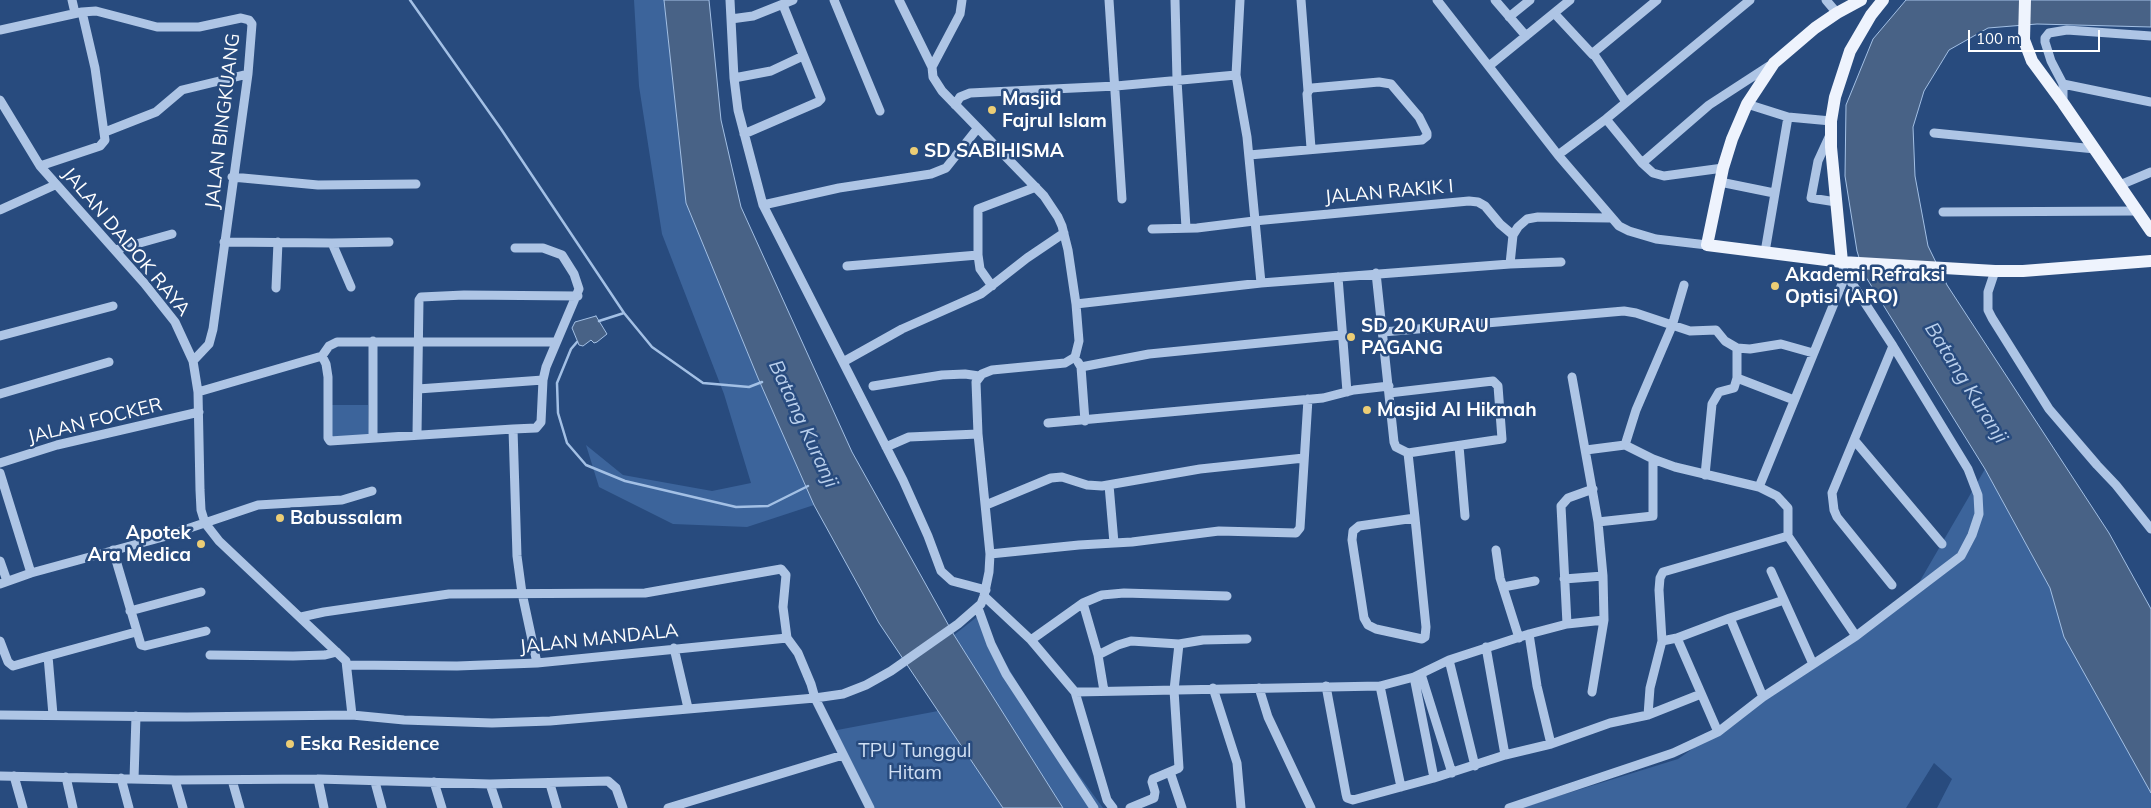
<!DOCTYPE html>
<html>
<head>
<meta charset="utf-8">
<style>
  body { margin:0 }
  #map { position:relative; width:2151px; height:808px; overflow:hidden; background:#284b7e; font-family:Mulish,sans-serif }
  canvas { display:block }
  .scale { position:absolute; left:1968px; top:30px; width:132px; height:22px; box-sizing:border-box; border:2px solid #fff; border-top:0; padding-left:6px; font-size:15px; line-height:18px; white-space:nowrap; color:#fff; -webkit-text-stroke:4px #284b7e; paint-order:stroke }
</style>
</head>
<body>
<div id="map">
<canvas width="2151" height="808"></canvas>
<div class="scale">100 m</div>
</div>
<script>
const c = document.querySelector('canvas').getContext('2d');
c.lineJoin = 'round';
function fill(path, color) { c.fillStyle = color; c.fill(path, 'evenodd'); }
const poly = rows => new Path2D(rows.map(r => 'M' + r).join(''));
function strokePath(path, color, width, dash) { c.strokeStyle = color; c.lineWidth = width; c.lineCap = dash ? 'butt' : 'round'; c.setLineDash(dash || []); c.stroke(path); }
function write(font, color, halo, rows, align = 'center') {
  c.font = font + ' Mulish,sans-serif'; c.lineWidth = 5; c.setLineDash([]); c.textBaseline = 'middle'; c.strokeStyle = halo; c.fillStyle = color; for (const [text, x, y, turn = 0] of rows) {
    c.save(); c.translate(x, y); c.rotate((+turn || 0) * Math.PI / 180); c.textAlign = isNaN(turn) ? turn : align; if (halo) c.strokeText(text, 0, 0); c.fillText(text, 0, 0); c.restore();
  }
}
const green = poly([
  [634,0,664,0,686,203,758,378,814,505,747,527,673,524,599,487,586,445,623,475,712,491,751,483,724,394,662,234,639,86],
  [332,405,368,405,369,436,332,437],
  [1985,469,2050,588,2151,786,2151,808,1937,808,1952,779,1934,763,1906,808,1520,808,1678,759,1913,593],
  [978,616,1039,720,1103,808,1063,808,954,635],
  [938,711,1003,808,866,808,832,731]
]);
const water = poly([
  [664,0,709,0,721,120,741,207,852,452,954,635,1063,808,1003,808,879,623,814,505,758,378,686,203,664,0],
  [1906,0,2151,0,2151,27,2037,24,1988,28,1949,50,1924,91,1913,127,1915,176,1928,246,1947,285,2109,533,2151,609,2151,793,2064,637,2050,588,1985,469,1864,274,1857,251,1845,176,1846,105,1873,39,1906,0],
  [596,316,607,334,597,342,594,343,591,340,583,346,579,345,572,328,575,322,596,316]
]);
const stream = poly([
  [410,0,501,129,624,313,652,347,703,383,749,387,762,382],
  [599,321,624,313],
  [577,342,571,349,557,383,558,413,567,443,586,465,625,481,736,507,768,506,808,486]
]);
const minor = poly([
  [72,0,75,13],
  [730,0,734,78,738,110,763,205,903,480,928,536,941,571,952,581,986,590],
  [834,0,880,111],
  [899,0,932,67],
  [1109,0,1122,199],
  [1175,0,1177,80,1186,228],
  [1301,0,1308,91],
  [1437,0,1558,155,1619,226,1629,231,1656,239,1707,245],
  [1495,0,1526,36],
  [1826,0,1837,13],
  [82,12,96,11,157,27,199,27,241,18,249,20,252,24,248,74,213,329,209,344,193,361],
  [1554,13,1593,55],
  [1509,17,1530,0],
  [731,19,753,16,793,0],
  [0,30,82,12,95,68,105,140,100,146,40,166],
  [1489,66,1570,0],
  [1236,75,1240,0],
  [734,78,771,71,803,56],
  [2063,84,2151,102],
  [0,100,40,166,144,283,175,322,193,361,198,392,200,490,201,510,205,523,219,541,346,661,352,715],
  [1626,102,1593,53,1657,0],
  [2063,103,2063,84,2051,61,2045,42,2045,38,2049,33,2067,30,2151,36],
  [1747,104,1788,117,1765,252],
  [955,105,960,97,970,93,1116,86,1236,75,1247,137,1261,283],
  [1788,117,1831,121],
  [1606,119,1642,163,1709,105,1769,66],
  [105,132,156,112,182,90,248,74],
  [1934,133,2095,149],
  [744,134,818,102,821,99,783,5],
  [1829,137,1818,161,1811,198,1836,202],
  [1249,155,1422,140,1427,136,1427,133,1419,117,1391,84,1379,82,1312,88,1309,90,1307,94,1311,148],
  [1558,155,1606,119,1750,0],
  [1642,163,1653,173,1664,176,1723,168],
  [232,177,318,185,416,184],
  [1720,182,1774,193],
  [2120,185,2151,172],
  [763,205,839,188,931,174,946,168,977,129],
  [0,210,55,185],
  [1943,212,2137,211],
  [1152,229,1197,228,1254,221,1469,201,1478,202,1485,206,1500,224,1513,235],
  [224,242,332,243,389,242],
  [332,243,351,287],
  [515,248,543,248,562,255,574,274,579,289,546,367,543,380,541,422,536,428,513,429,517,556,522,593,537,663],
  [115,250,172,234],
  [1510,264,1561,262],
  [847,266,978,255],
  [1995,271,1988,292,1988,310,1992,318,2049,409,2097,465,2116,485,2151,529],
  [1376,273,1394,442,1396,447,1408,453,1502,439,1498,386,1493,381,1389,393],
  [1338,277,1347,392],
  [992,286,980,269,978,255,978,209,1036,187],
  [276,288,278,242],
  [1076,304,1261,283,1510,264,1513,235,1518,227,1527,219,1538,217,1610,218],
  [1383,332,1624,311,1636,313,1690,331,1716,330,1725,341,1737,348,1750,349,1781,344,1813,353],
  [0,336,113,306],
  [1737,348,1737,378],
  [322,356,326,364,328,377,328,438,330,441,513,429],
  [843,362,902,329,981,294,1027,258,1064,233],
  [1078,362,1081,367,1085,421],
  [1081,367,1149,354,1341,335],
  [1572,377,1598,522,1603,576,1604,620,1592,692],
  [873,386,942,375,965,374,979,376],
  [418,389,543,380],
  [198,392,322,356,329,346,337,342,556,342],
  [0,394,109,362],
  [1048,423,1323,398,1354,390,1389,386],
  [417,434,419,300,421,297,464,295,578,296],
  [373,438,373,341],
  [1855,441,1942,544],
  [1625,445,1636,410,1672,326,1684,285],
  [1459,446,1465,516],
  [886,447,909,437,978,434],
  [1586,450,1625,445,1653,459,1675,467,1759,487,1777,496,1788,508,1788,536,1663,572,1660,578,1659,590,1662,641,1650,688,1648,715],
  [1408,453,1415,518,1426,627,1425,637,1422,639,1376,629,1368,625,1364,618,1352,540,1353,531,1359,526,1415,518],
  [0,463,57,445,199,412],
  [0,473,31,573],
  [1705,475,1712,404,1719,392,1734,388,1737,378,1794,400],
  [1109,485,1114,543],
  [1759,487,1846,274],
  [986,505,1051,478,1062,477,1087,485,1102,486,1200,469,1304,458],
  [1598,522,1653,516,1653,459],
  [1788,536,1856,636],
  [113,550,141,645,145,646,206,631],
  [1496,550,1500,578,1519,638],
  [990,554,1079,545,1132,542,1219,531,1296,533,1300,528,1308,399],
  [0,561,7,581],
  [1771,571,1813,664],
  [1564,579,1603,576],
  [0,584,31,573,163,537,258,505,342,500,372,491],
  [1892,585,1837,517,1834,510,1832,493,1893,346],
  [1503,587,1535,581],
  [984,596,1031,640,1075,692,1107,800,1113,808],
  [1083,603,1098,655,1104,691],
  [978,608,991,644,1006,674,1094,808],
  [130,611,201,592],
  [301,617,324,612,449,594,645,593,781,569,786,575,783,607,787,638],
  [1730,618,1784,600],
  [1567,624,1561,506,1568,498,1593,489],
  [1529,634,1537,686,1551,744],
  [1677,638,1718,732],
  [1031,640,1083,603,1102,595,1124,593,1227,596],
  [0,641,8,662,13,666,48,656],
  [1662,641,1677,638,1730,618,1763,697],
  [1486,647,1505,755],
  [674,648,688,708],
  [210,655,293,656,325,655,337,652],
  [1098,655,1118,645,1131,641,1179,644],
  [1449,660,1475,766],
  [347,665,457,666,537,663,787,638,798,653,811,684,815,698,870,808],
  [1421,674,1452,773],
  [1414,677,1434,778],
  [1326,686,1346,794,1347,798,1353,800,1434,778,1505,755,1551,744,1610,723,1648,715,1701,694],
  [1380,686,1401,787],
  [1213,688,1237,763,1241,808],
  [1259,688,1268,717,1311,808],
  [1075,692,1380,686,1414,677,1449,660,1529,634,1567,624,1604,620],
  [0,715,187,717,352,715,404,720,492,723,550,721,815,698,843,694,866,685,891,671,958,624,981,604,984,596,989,572,990,554,978,434,976,382,982,374,992,370,1065,363,1075,357,1079,341,1076,304,1068,250,1062,226,1058,217,1044,196,942,91,933,77,932,67,960,14,962,0],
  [53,715,48,656,136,632],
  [1170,772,1182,808],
  [0,776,175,780,318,779,490,784,608,781,616,788,623,808],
  [14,776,23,808],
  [66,777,73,808],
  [121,778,129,808],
  [134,779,136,716],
  [318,779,324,808],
  [175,780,183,808],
  [232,780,240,808],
  [375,782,382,808],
  [434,782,442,808],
  [490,784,498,808],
  [550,784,557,808],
  [668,808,843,755],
  [1130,808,1154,798,1155,792,1152,782,1153,779,1179,768,1174,690,1179,644,1203,640,1247,639],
  [1509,808,1673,753,1718,732,1763,697,1856,636,1961,556,1972,535,1979,514,1978,495,1968,469,1893,346,1844,271,1842,262]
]);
const major = poly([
  [1861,0,1837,13,1815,28,1774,63,1747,104,1732,139,1723,168,1707,245,1842,262,1995,271,2023,271,2151,261],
  [2025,0,2024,40,2032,61,2063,103,2151,231],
  [1842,262,1831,147,1831,121,1835,97,1850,51,1871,15,1883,0]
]);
const markers = [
  [992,110,5,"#eccd75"],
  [914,151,5,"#eccd75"],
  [1775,286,5,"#eccd75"],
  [1351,337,5,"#eccd75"],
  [1367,410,5,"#eccd75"],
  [280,518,5,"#eccd75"],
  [201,544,5,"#eccd75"],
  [290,744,5,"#eccd75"]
];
const poiNames = [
  ["Masjid",1002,99],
  ["Fajrul Islam",1002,121],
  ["SD SABIHISMA",924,151],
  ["Akademi Refraksi",1785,275],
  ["Optisi (ARO)",1785,297],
  ["SD 20 KURAU",1361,326],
  ["PAGANG",1361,348],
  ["Masjid Al Hikmah",1377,410],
  ["Babussalam",290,518],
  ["Apotek",191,533,"right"],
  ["Ara Medica",191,555,"right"],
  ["Eska Residence",300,744]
];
const streetNames = [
  ["JALAN BINGKUANG",223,121,-83],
  ["JALAN RAKIK I",1389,192,-5],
  ["JALAN DADOK RAYA",126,242,50],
  ["JALAN FOCKER",95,421,-14],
  ["JALAN MANDALA",599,639,-6]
];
const parkNames = [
  ["TPU Tunggul",915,751],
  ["Hitam",915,773]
];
const waterNames = [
  ["Batang Kuranji",1966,383,58],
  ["Batang Kuranji",803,424,65]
];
fill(green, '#3c649b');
fill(water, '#486286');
strokePath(water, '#a3c0e5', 1);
strokePath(stream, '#a3c0e5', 2.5);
strokePath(minor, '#aec5e5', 9);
strokePath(major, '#eef3fd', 12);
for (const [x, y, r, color] of markers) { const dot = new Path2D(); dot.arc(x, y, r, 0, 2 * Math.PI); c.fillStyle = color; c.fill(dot); strokePath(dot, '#284b7e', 2); }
write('bold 19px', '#fff', '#284b7e', poiNames, 'left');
write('19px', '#fff', '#284b7e', streetNames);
write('19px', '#d1e0f4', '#284b7e', parkNames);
write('italic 20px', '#b9cfec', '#284b7e', waterNames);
</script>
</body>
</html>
